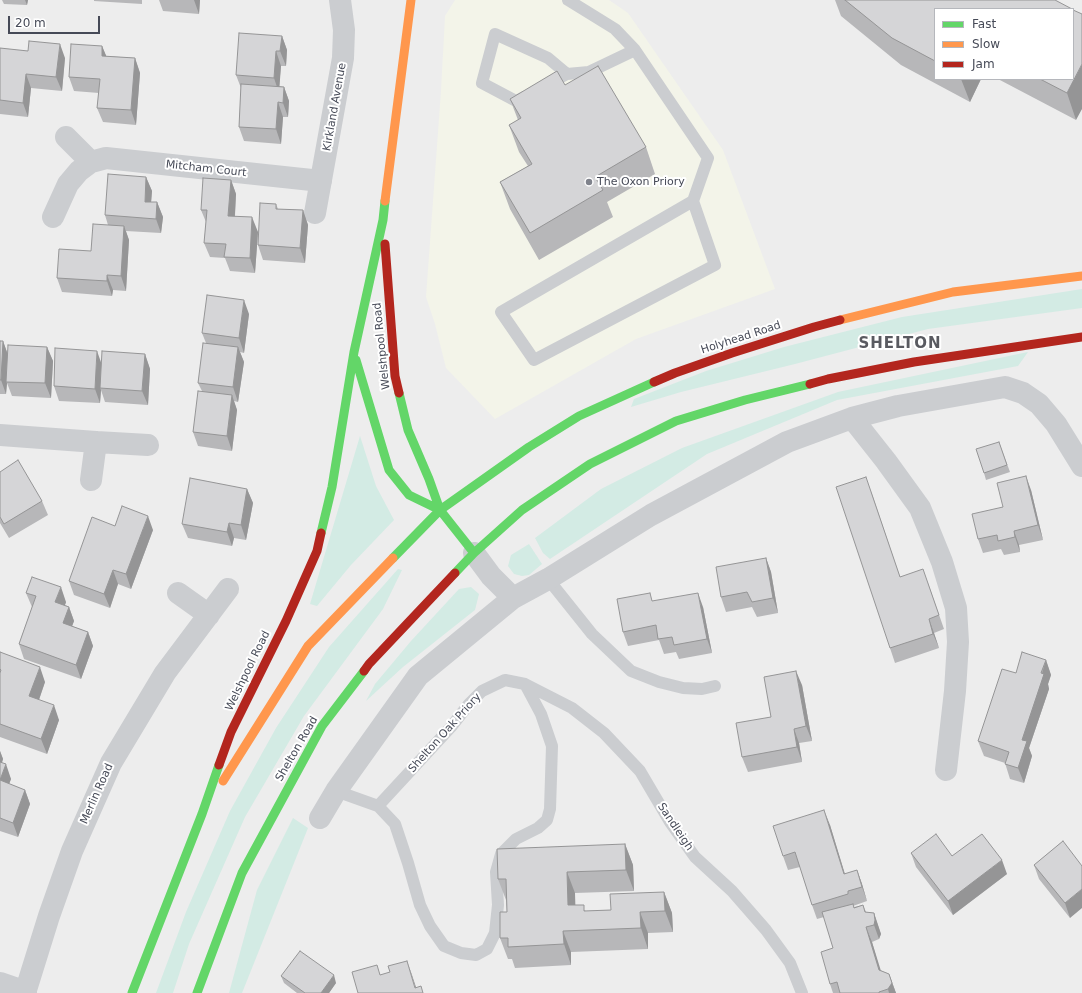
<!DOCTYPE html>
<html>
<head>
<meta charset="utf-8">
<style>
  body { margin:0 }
  #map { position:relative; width:1082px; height:993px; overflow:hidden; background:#ededed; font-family:"DejaVu Sans",sans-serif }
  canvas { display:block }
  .legend { position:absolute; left:934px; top:8px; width:140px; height:72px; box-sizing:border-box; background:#fff; border:1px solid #b5b7bc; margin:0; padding:5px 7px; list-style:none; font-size:12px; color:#464a57 }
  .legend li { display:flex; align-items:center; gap:8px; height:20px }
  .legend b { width:20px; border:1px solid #b5b7bc }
  .scale { position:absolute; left:8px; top:16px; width:92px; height:18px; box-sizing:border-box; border:2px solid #464a57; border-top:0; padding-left:5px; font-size:12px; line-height:14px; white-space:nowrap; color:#464a57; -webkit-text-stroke:3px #fff; paint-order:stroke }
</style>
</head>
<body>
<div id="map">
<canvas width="1082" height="993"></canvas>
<ul class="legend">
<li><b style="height:5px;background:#63d668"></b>Fast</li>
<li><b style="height:5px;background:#ff974d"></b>Slow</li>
<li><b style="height:5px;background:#b3261e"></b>Jam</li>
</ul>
<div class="scale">20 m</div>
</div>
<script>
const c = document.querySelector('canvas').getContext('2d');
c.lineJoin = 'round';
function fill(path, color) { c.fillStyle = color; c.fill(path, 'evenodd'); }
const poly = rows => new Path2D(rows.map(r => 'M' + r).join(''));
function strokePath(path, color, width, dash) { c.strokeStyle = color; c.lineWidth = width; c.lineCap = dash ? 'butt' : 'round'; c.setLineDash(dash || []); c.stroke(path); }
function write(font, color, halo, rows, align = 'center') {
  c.font = font + ' "DejaVu Sans",sans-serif'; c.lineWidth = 4; c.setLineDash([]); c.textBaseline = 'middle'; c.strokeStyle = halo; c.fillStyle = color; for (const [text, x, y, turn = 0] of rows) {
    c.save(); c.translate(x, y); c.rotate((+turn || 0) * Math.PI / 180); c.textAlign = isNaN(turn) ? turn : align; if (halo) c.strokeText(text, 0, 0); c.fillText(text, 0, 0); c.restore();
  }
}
const commercial = poly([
  [455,0,609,0,628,13,723,150,775,289,636,339,495,419,446,368,435,324,426,297,441,91,445,16]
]);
const green = poly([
  [1082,289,1082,308,928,329,795,364,681,392,631,407,634,399,706,371,784,347,902,317],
  [1028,352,1018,366,837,400,707,454,550,559,543,553,535,538,601,489,682,448,838,392],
  [360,436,376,486,394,520,351,565,317,606,310,604],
  [529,544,542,564,529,575,522,576,514,574,508,566,511,555],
  [398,569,402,570,383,609,304,716,245,817,189,944,173,993,156,993,186,912,230,811,276,728,329,647],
  [471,587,479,594,475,610,403,667,366,701,375,684,411,641,459,589],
  [293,818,308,828,242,993,229,993,257,890]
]);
const lane = poly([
  [568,0,615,29,635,50,708,158,693,201,715,265,534,360,501,312,693,201],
  [546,85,567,74,589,72,635,50],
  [524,97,516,101,482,83,495,34,548,58,567,74],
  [548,579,592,634,631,671,659,682,683,688,702,689,715,686],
  [336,791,378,806,395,824,408,863,420,905,430,926,444,946,461,953,476,955,487,949,495,933,498,905,496,872,501,854,516,839,538,828,547,820,550,809,552,746,541,714,525,684],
  [378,806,451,727,469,704,482,691,505,680,525,684,572,708,604,733,640,771,670,822,695,857,732,891,766,930,790,963,802,993]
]);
const street = poly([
  [66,137,91,162],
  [315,213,343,58,344,30,340,0],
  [53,217,68,184,79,171,91,162,106,158,321,181],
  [852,418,886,461,920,508,942,562,956,608,958,642,955,691,946,770],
  [0,435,96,442,148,445],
  [91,480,96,442],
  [474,553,491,576,513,598],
  [178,593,209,615],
  [320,818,336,791,418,676,513,598,548,579,651,515,787,442,852,418,898,406,1005,387,1023,393,1039,404,1056,424,1082,466],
  [0,983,26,992],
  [25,993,49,916,72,851,111,763,165,673,228,589]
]);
const fast = poly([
  [356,360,389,470,409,495,440,510],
  [399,393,408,430,429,479,440,510,474,553,455,573],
  [440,510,529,447,579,416,654,382],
  [321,533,332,487,354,352,383,220,385,201],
  [474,553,522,510,590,464,676,421,745,400,810,384],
  [393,558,440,510],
  [132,993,202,814,219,765],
  [197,993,242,873,322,726,364,671]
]);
const slow = poly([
  [385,201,411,0],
  [840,320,953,292,1082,276],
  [223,781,308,646,393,558]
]);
const jam = poly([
  [385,244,395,376,399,393],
  [654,382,675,373,732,353,814,327,840,320],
  [810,384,828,379,914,362,1082,337],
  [364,671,369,664,455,573],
  [219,765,231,732,286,621,317,551,321,533]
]);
const wall = poly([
  [2,0,28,0,27,5,4,4],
  [94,0,142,0,142,4,94,1],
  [159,0,200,0,199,14,163,11],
  [835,0,1055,0,935,9,935,79,981,79,970,102,901,65,841,16],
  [282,36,287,50,286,66,281,66,279,86,284,87,289,101,288,117,283,117,281,144,244,141,239,127,241,88,236,75],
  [102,46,106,56,135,58,140,73,136,125,103,122,97,108,99,93,74,91,69,77],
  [0,48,65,58,62,91,31,88,28,117,0,114],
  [998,79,1073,79,1076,120],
  [565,85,646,147,655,174,607,202,613,217,539,260,510,209,500,182,528,166,519,152,509,125,518,120,510,99],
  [146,177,152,191,151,202,157,202,163,217,161,233,126,231,129,240,126,291,113,290,112,296,62,292,57,278,91,251,108,225,105,215],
  [231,180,236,194,235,216,258,232,255,273,230,271,225,258,210,257,204,243,206,222,201,210],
  [276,204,278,209,303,210,308,225,305,263,263,260,258,245],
  [249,314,244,353,240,352,244,362,238,402,234,401,237,410,232,451,198,446,193,432,202,391,198,383,206,343,202,333],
  [0,341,3,341,8,355,47,347,53,361,51,398,12,396,7,383,6,394,0,394],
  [145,354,150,369,148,405,105,402,101,390,100,403,59,401,54,386,101,363],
  [999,442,1010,472,986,480,984,473],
  [0,472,42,501,48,515,9,538,0,523],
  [247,489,253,503,246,540,234,538,232,546,188,538,182,524],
  [1031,490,1043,540,1019,545,1020,552,1004,555,1001,549,983,553,978,539,1003,507],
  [871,491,900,577,928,583,944,629,934,633,939,648,895,663,890,648],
  [115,526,153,530,131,589,118,584,110,608,74,595,69,581],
  [766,558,771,572,778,613,757,617,752,607,726,612,721,597],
  [26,593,66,602,65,605,69,607,74,621,72,626,88,632,93,646,81,679,24,659,19,644,32,607],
  [653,601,703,607,712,653,679,659,676,652,664,654,659,640,628,646,623,632],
  [0,652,45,682,39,700,59,720,47,754,0,737],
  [1046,660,1051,675,1048,684,1049,689,1029,748,1032,756,1024,783,1010,779,1005,763,984,756,978,741,1016,673],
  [802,685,812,741,799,743,802,762,748,772,742,757,771,717],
  [0,751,3,759,2,763,11,779,9,784,25,790,30,804,18,837,0,831],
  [830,825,845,874,857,870,862,884,867,901,853,906,854,907,863,905,866,912,874,913,881,934,879,939,872,942,880,970,889,974,896,993,833,993,830,984,833,948,824,917,817,919,812,905,800,867,788,870,783,856],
  [1063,841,1070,918,1039,879,1034,865],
  [625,844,633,865,634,891,575,893,575,905,586,911,611,910,664,892,672,913,673,932,648,933,648,949,571,952,571,965,515,968,512,959,508,959,500,938,507,912,506,900,498,879],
  [911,853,952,856,1007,874,953,915,916,867],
  [281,976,336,983,329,993,297,993,284,983]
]);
const shadedWall = poly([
  [25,0,28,0,27,5],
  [194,0,200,0,199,14],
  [282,36,287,50,286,66,280,51],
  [60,44,65,58,62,91,56,77],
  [102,46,108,60,102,56],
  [276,51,281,66,279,93,274,78],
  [135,58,140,73,136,125,131,110],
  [1082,64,1082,109,1076,120,1067,93],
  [26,74,31,88,28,117,23,103],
  [961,79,981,79,970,102],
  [284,87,289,101,288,117,283,103],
  [278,102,283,117,281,144,276,129],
  [146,177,152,191,150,216,145,202],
  [231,180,236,194,234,230,228,216],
  [157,202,163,217,161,233,156,219],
  [303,210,308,225,305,263,300,248],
  [252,217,258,232,255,273,250,258],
  [124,226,129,240,126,291,121,276],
  [107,275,113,290,112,296,107,281],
  [244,300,249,314,244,353,239,338],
  [3,341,8,355,6,382,7,383,6,394,1,380],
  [47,347,53,361,51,398,45,383],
  [238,347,244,362,238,402,233,387],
  [97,351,102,365,100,388,101,390,100,403,95,389],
  [145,354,150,369,148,405,142,391],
  [232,395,237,410,232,451,227,436],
  [1026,476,1031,490,1043,540,1038,525],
  [247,489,253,503,246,540,241,525],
  [148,516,153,530,131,589,126,574],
  [229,523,234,538,232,546,227,532],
  [1014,531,1019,545,1020,552,1015,537],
  [766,558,771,572,778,613,773,598],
  [113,570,118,584,110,608,104,594],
  [61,587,66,602,61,616,55,602],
  [698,593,703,607,712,653,707,639],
  [69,607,74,621,68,637,63,623],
  [929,619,934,633,939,648,933,634],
  [88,632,93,646,81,679,76,665],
  [1046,660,1051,675,1048,684,1049,689,1029,748,1032,756,1024,783,1018,768,1022,740],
  [40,667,45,682,35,711,29,696],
  [796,671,802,685,812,741,806,726],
  [54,705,59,720,47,754,41,739],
  [794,729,799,743,802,762,797,747],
  [0,751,3,759,0,768],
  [6,764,11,779,5,795,0,780],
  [25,790,30,804,18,837,13,823],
  [824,810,830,825,849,888,844,874],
  [625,844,633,865,634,891,626,870],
  [1002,860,1007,874,953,915,948,901],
  [857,870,862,884,867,901,862,887],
  [567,872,575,893,576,926,568,905],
  [1082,889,1082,908,1070,918,1065,903],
  [664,892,672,913,673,932,665,911],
  [640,912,648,933,648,949,641,928],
  [874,913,881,934,879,939,874,925],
  [866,927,872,942,885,984,879,970],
  [563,931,571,952,571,965,564,944],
  [407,961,412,975,418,993,417,993],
  [889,974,896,993,889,993,888,989],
  [334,975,336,983,329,993,321,993]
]);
const building = poly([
  [845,0,1055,0,1072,9,935,9,935,61,892,38,845,0],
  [1073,10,1082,14,1082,64,1067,93,1040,79,1073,79,1073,10],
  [239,33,282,36,280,51,276,51,274,78,236,75,239,33],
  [29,41,60,44,56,77,26,74,23,103,0,100,0,48,28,51,29,41],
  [71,44,102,46,102,56,135,58,131,110,97,108,100,79,69,77,71,44],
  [598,66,646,147,595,177,603,190,530,233,500,182,532,164,509,125,521,118,510,99,557,71,565,85,598,66],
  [241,84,284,87,283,103,278,102,276,129,239,127,241,84],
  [108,174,146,177,145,202,157,202,156,219,105,215,108,174],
  [203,178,231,180,228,216,252,217,250,258,224,257,226,244,204,243,207,210,201,210,203,178],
  [260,203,276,204,276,209,303,210,300,248,258,245,260,203],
  [93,224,124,226,121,276,107,275,107,281,57,278,59,249,91,251,93,224],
  [207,295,244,300,239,338,202,333,207,295],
  [0,341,3,341,1,380,0,380,0,341],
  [203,343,238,347,233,387,198,383,203,343],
  [8,345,47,347,45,383,6,382,8,345],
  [55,348,97,351,95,389,54,386,55,348],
  [102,351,145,354,142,391,100,388,102,351],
  [198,391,232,395,227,436,193,432,198,391],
  [999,442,1007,465,984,473,976,449,999,442],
  [18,460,42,501,4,524,0,517,0,472,18,460],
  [1026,476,1038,525,1014,531,1015,537,998,541,997,535,978,539,972,514,1003,507,997,483,1026,476],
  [866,477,900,577,923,569,939,615,929,619,933,634,890,648,836,487,866,477],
  [190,478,247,489,241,525,229,523,227,532,182,524,190,478],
  [122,506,148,516,126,574,113,570,104,594,69,581,92,517,115,526,122,506],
  [766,558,773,598,752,602,747,592,721,597,716,567,766,558],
  [32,577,61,587,55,602,69,607,63,623,88,632,76,665,19,644,36,596,26,593,32,577],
  [650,593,652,601,698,593,707,639,674,645,672,637,658,639,656,625,623,632,617,599,650,593],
  [0,652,40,667,29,696,54,705,41,739,0,724,0,673,1,670,0,669,0,652],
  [1022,652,1046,660,1041,673,1044,674,1022,740,1027,741,1018,768,1005,764,1009,752,978,741,1002,669,1016,673,1022,652],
  [796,671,806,726,794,729,797,747,742,757,736,723,771,717,764,677,796,671],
  [0,762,6,764,0,780,0,762],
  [0,780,25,790,13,823,0,818,0,780],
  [824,810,844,874,857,870,862,887,848,891,848,894,812,905,795,852,783,856,773,826,824,810],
  [936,834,952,856,982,834,1002,860,948,901,911,853,936,834],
  [1063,841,1082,866,1082,889,1065,903,1034,865,1063,841],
  [625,844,626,870,567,872,568,905,584,905,584,911,611,910,610,894,664,892,665,911,640,912,641,928,563,931,564,944,508,947,508,938,500,938,500,912,507,912,506,879,498,879,497,849,625,844],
  [853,904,854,908,863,905,865,912,874,913,875,920,874,925,866,927,879,970,889,974,892,983,888,989,879,992,879,993,840,993,837,982,830,984,821,952,833,948,822,912,853,904],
  [300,951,334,975,321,993,305,993,281,976,300,951],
  [407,961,415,988,421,986,423,993,358,993,352,972,377,965,380,975,390,972,388,966,407,961]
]);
const markers = [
  [589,182,4,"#80838c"]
];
const streetNames = [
  ["Kirkland Avenue",335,107,-80],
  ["Mitcham Court",206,169,6],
  ["Holyhead Road",741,338,-18],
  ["Welshpool Road",382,346,-96],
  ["Welshpool Road",248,671,-64],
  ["Shelton Oak Priory",445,733,-48],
  ["Shelton Road",297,749,-60],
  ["Merlin Road",97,794,-66],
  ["Sandleigh",675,827,56]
];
const poiNames = [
  ["The Oxon Priory",597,182]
];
const districtNames = [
  ["SHELTON",900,344]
];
fill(commercial, '#f3f4e9');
fill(green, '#d3ebe4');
strokePath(lane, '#cbcdd0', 12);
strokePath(street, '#cbcdd0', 22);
strokePath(fast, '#63d668', 9);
strokePath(slow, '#ff974d', 9);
strokePath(jam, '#b3261e', 9);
fill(wall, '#b7b7b9');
fill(shadedWall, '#959596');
fill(building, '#d5d5d7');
strokePath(building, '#959596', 1);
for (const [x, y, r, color] of markers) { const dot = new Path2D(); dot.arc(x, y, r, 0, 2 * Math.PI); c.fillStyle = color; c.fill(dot); strokePath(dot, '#fff', 1.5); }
write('11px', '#464a57', '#fff', streetNames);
write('11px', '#464a57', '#fff', poiNames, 'left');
c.letterSpacing = '1px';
write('bold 15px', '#595a60', '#fff', districtNames);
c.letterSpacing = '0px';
</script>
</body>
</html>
